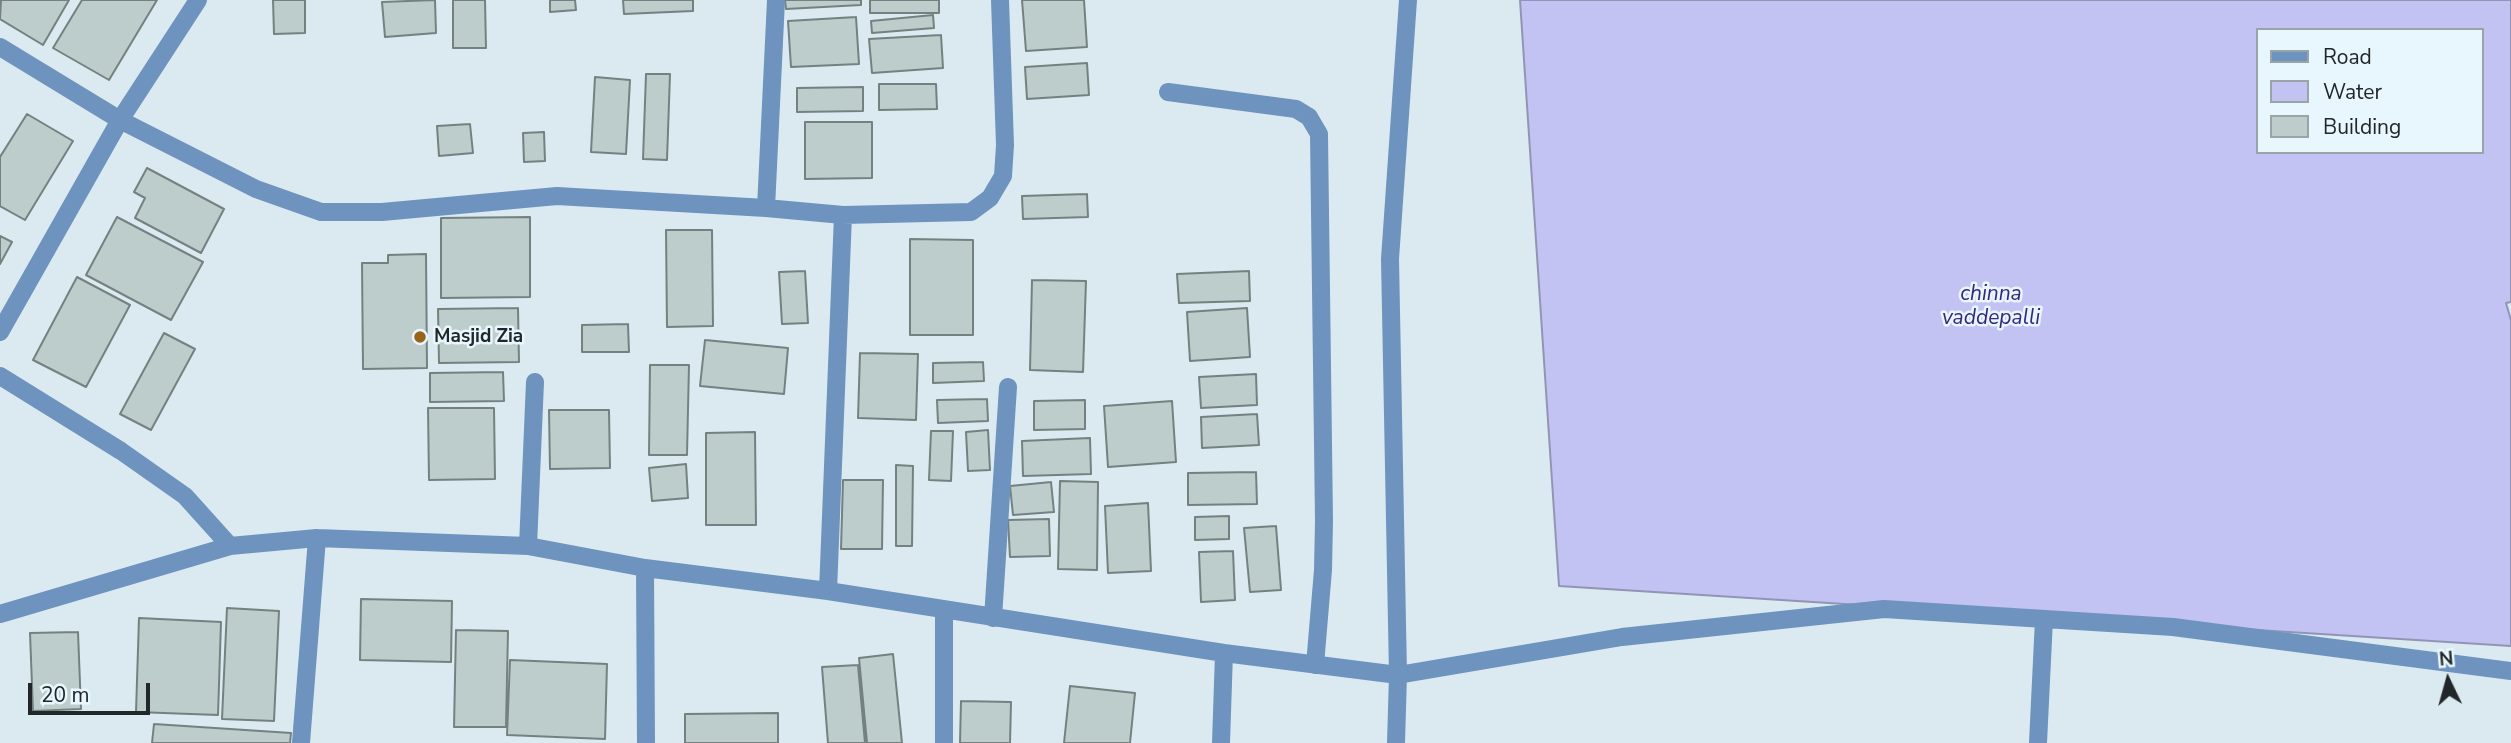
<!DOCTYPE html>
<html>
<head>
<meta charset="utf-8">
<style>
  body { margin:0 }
  #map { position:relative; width:2511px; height:743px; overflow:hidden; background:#dbeaf0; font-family:"Nunito Sans",sans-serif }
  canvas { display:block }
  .legend { position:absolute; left:2256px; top:28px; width:228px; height:126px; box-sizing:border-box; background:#e8f7fd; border:2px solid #98a4a8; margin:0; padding:9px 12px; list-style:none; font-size:21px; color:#212729 }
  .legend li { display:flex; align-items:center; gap:14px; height:35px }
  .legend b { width:35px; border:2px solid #98a4a8 }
  .north { position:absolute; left:2413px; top:645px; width:70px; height:70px; -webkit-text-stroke:5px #e8f7fd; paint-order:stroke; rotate:355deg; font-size:19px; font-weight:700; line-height:28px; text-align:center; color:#212729 }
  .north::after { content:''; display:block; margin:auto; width:24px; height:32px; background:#212729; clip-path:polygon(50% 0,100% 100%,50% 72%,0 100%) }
  .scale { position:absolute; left:28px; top:683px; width:122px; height:32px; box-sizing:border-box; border:4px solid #212729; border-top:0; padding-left:9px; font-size:21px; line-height:24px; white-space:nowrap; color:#212729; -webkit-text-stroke:5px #e8f7fd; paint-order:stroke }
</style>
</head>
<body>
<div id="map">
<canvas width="2511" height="743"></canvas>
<ul class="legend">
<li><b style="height:9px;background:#6e93bf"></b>Road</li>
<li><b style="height:19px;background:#c2c2f3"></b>Water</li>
<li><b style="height:19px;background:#bdcdcc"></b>Building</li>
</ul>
<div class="north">N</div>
<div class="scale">20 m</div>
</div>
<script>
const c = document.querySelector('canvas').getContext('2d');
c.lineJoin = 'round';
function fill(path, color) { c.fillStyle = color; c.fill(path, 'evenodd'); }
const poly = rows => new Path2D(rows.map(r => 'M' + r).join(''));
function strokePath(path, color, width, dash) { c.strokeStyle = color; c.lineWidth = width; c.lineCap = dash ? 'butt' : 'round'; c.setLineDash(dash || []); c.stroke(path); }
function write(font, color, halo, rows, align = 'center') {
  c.font = font + ' "Nunito Sans",sans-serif'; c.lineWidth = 5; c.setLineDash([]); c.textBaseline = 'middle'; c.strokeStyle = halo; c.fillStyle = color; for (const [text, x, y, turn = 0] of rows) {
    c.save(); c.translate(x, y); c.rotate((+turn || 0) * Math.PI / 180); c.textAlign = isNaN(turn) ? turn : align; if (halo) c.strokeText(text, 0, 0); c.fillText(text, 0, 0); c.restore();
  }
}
const water = poly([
  [1520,0,2511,0,2511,302,2506,303,2511,320,2511,646,1559,586,1520,0],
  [2257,30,2481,30,2481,152,2257,152,2257,30]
]);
const building = poly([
  [1,0,69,0,43,45,0,19,1,0],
  [82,0,157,0,109,80,53,48,82,0],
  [273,0,305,0,305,33,274,34,273,0],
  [435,0,436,33,385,37,382,2,435,0],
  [453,0,485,0,486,48,453,48,453,0],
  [550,0,575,0,576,10,550,12,550,0],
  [623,0,693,0,693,11,624,14,623,0],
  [785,0,861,0,861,5,786,9,785,0],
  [870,0,939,0,939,13,870,13,870,0],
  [1022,0,1084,0,1087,47,1026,51,1022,0],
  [933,15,934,28,872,33,871,21,933,15],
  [856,17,859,64,791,67,788,21,856,17],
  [941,35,943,68,872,73,869,39,941,35],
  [1087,63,1089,95,1027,99,1025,67,1087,63],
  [646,74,670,74,667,160,643,159,646,74],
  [595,77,630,80,626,154,591,152,595,77],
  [879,84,936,84,937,109,879,110,879,84],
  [863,87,863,111,797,112,797,88,863,87],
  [27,114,73,141,25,220,0,206,0,157,27,114],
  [805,122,872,122,872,178,805,179,805,122],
  [470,124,473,153,439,156,437,126,470,124],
  [544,132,545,161,524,162,523,133,544,132],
  [147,168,224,209,201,253,135,218,145,198,134,192,147,168],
  [1087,194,1088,217,1023,219,1022,196,1087,194],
  [117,217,203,262,171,320,86,275,117,217],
  [530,217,530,297,441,298,441,218,530,217],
  [666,230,712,230,713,326,667,327,666,230],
  [0,236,12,242,0,264,0,236],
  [910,239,973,240,973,335,910,335,910,239],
  [426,254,427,368,363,369,362,263,388,263,388,255,426,254],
  [805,271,808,323,782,324,779,272,805,271],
  [1249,271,1250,301,1179,303,1177,274,1249,271],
  [77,277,130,305,86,387,33,360,77,277],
  [1032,280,1086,281,1083,372,1030,370,1032,280],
  [518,308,519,362,439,363,438,309,518,308],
  [1247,308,1250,357,1190,361,1187,312,1247,308],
  [628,324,629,352,582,352,582,325,628,324],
  [164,333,195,349,151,430,120,414,164,333],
  [705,340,788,348,784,394,700,386,705,340],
  [860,353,918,354,916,420,858,418,860,353],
  [983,362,984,381,933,383,933,363,983,362],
  [650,365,689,365,687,455,649,455,650,365],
  [503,372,504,401,430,402,430,373,503,372],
  [1256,374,1257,405,1201,408,1199,377,1256,374],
  [987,399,988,421,938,423,937,400,987,399],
  [1085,400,1085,429,1034,430,1034,401,1085,400],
  [1172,401,1176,462,1108,467,1104,406,1172,401],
  [428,408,494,408,495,479,429,480,428,408],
  [549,410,609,410,610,468,550,469,549,410],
  [1257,414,1259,445,1202,448,1201,417,1257,414],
  [988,430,990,470,968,471,966,432,988,430],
  [931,431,953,431,951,481,929,480,931,431],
  [755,432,756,525,706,525,706,433,755,432],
  [1090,438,1091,474,1023,476,1022,441,1090,438],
  [686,464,688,498,652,501,649,468,686,464],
  [896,465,913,466,912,546,896,546,896,465],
  [1256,472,1257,504,1188,505,1188,473,1256,472],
  [843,480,883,480,882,549,841,549,843,480],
  [1060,481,1098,482,1097,570,1058,569,1060,481],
  [1051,482,1054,512,1013,515,1010,486,1051,482],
  [1148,503,1151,571,1108,573,1105,506,1148,503],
  [1229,516,1229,539,1195,540,1195,517,1229,516],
  [1049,519,1050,556,1010,557,1008,520,1049,519],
  [1276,526,1281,590,1250,592,1244,528,1276,526],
  [1233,551,1235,600,1201,602,1199,552,1233,551],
  [361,599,452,601,451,662,360,660,361,599],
  [227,608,279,611,274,721,222,719,227,608],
  [139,618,221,622,218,715,136,712,139,618],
  [456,630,508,631,506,727,454,727,456,630],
  [78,632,81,709,33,711,30,633,78,632],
  [893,654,902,743,867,743,859,658,893,654],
  [510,660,607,664,605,739,507,735,510,660],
  [858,665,865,743,828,743,822,667,858,665],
  [1070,686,1135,693,1130,743,1064,743,1070,686],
  [961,701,1011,702,1010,743,960,743,961,701],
  [778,713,778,743,685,743,685,714,778,713],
  [154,724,291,733,290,743,152,743,154,724]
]);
const minor = poly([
  [0,47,120,120,256,189,321,212,382,212,557,196,766,208,843,215,971,212,990,198,1003,176,1005,145,1000,0],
  [1168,92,1296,109,1309,117,1319,134,1324,521,1323,570,1315,665],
  [766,208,776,0],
  [0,332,120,120,198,0],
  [0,376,121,451,185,496,230,546],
  [528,546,535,382],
  [645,568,646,743],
  [828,591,843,215],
  [944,610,944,743],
  [0,614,230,546,317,538,528,546,645,568,828,591,1224,653,1398,675,1622,637,1884,609,2173,627,2511,671],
  [993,618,1008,387],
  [301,743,317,538],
  [1221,743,1224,653],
  [1396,743,1398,675,1390,259,1408,0],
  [2038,743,2044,619]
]);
const markers = [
  [420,337,7,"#98631a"]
];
const poiNames = [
  ["Masjid Zia",434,337]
];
const waterNames = [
  ["chinna",1991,295],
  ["vaddepalli",1991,319]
];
fill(water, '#c2c2f3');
strokePath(water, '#9294b6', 2);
fill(building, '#bdcdcc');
strokePath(building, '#738281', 2);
strokePath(minor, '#6e93bf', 18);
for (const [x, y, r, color] of markers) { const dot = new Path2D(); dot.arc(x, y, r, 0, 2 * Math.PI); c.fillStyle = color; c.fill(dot); strokePath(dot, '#e8f7fd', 2.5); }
write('bold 19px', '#212729', '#e8f7fd', poiNames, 'left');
write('italic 21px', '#372680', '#e8f7fd', waterNames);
</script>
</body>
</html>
